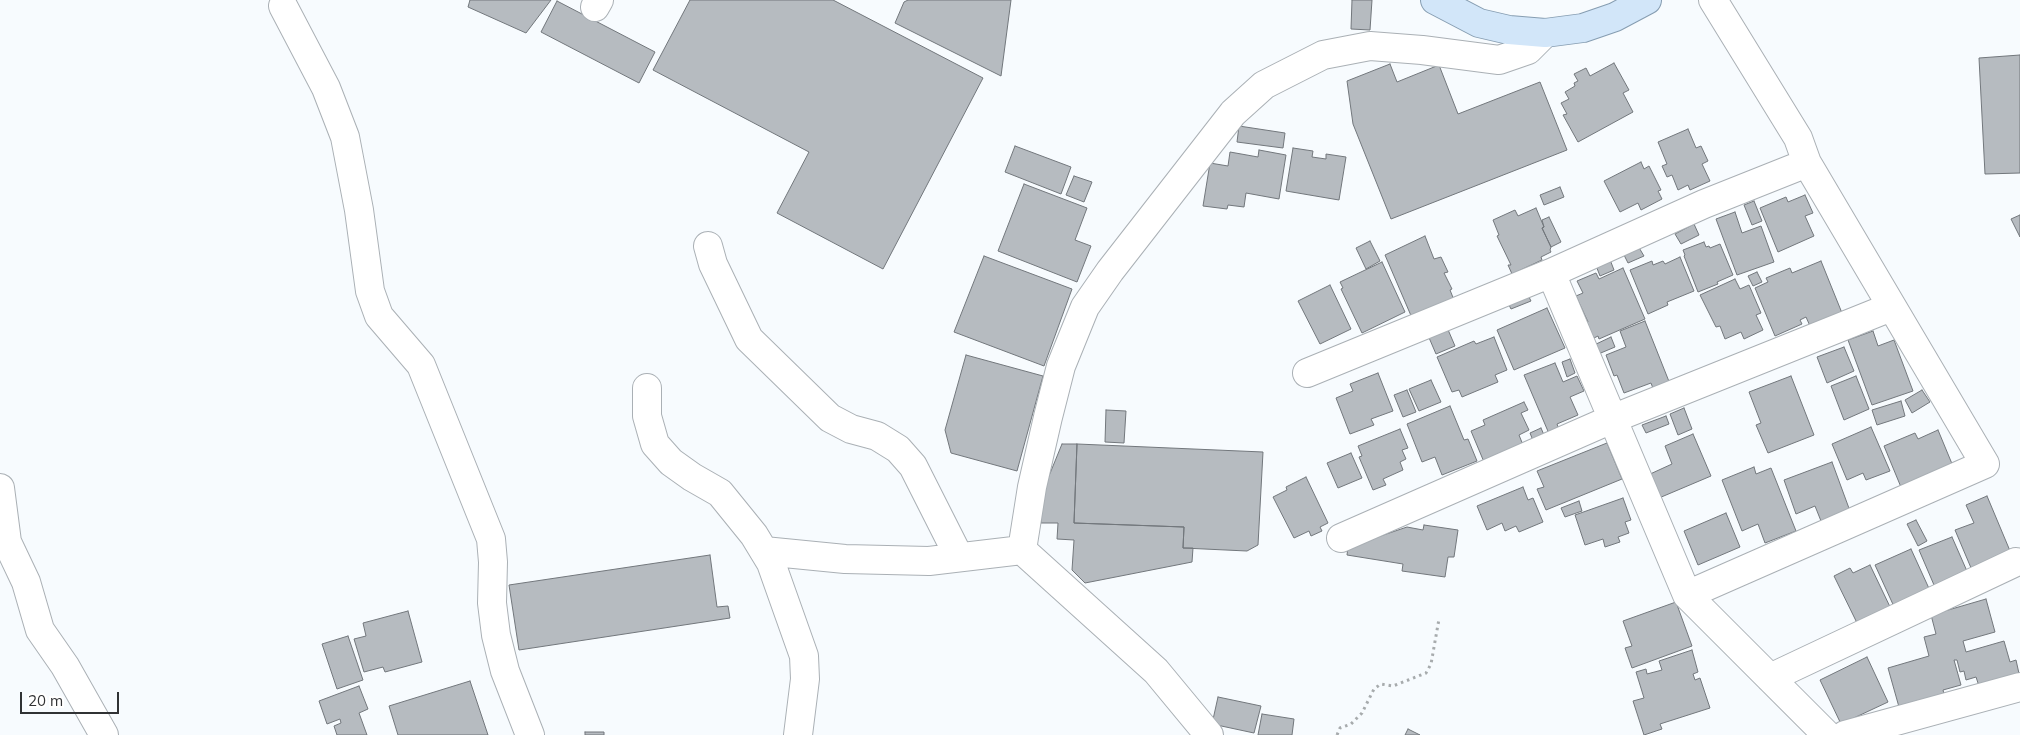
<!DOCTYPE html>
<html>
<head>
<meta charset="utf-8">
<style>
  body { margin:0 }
  #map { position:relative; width:2020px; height:735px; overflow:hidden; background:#f7fbfe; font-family:Mulish,sans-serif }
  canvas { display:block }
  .scale { position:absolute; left:20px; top:692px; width:99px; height:22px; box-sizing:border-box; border:2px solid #303234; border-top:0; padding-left:6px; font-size:15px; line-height:18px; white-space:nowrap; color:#303234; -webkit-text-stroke:4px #fff; paint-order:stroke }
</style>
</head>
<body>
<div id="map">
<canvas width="2020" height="735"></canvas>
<div class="scale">20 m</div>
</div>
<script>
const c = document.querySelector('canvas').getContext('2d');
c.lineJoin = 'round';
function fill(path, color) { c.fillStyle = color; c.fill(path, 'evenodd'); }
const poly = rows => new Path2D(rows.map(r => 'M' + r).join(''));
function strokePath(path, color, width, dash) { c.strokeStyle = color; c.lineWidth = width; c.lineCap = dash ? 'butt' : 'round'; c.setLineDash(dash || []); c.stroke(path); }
const building = poly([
  [470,0,551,0,526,33,468,7,470,0],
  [690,0,833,0,983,78,883,269,777,213,809,152,653,70,690,0],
  [908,0,1011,0,1001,76,895,23,904,2,908,0],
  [1352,0,1372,0,1370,30,1351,29,1352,0],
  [557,1,655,52,639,83,541,32,557,1],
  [2020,55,2020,173,1985,174,1979,58,2020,55],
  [1614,63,1629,90,1623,93,1633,112,1578,142,1563,115,1567,114,1561,103,1569,99,1565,92,1575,86,1574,83,1578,81,1574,74,1586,68,1590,76,1614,63],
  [1390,64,1397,82,1439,65,1458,114,1540,82,1567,150,1391,219,1353,124,1347,81,1390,64],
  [1239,126,1285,133,1283,148,1237,142,1239,126],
  [1688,129,1696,148,1701,146,1708,161,1702,164,1710,181,1690,190,1688,185,1678,190,1672,175,1667,177,1662,166,1667,164,1658,142,1688,129],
  [1015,146,1071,167,1061,194,1005,172,1015,146],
  [1293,148,1313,151,1312,157,1326,159,1326,154,1346,157,1339,200,1286,191,1293,148],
  [1259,150,1286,155,1279,199,1246,193,1244,207,1228,205,1227,209,1203,206,1210,163,1228,166,1230,152,1258,157,1259,150],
  [1641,162,1644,169,1649,166,1661,190,1658,191,1662,199,1641,210,1638,203,1620,212,1604,181,1641,162],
  [1074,176,1092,182,1084,202,1066,195,1074,176],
  [1024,184,1087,208,1075,240,1091,246,1077,282,998,251,1024,184],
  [1560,187,1564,197,1544,205,1540,195,1560,187],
  [1805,195,1813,213,1805,216,1814,236,1778,252,1760,208,1786,197,1788,202,1805,195],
  [1754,201,1762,221,1752,225,1744,205,1754,201],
  [1536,208,1544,227,1542,228,1551,247,1550,250,1551,252,1541,257,1542,260,1512,274,1508,265,1511,265,1497,236,1499,235,1493,220,1515,210,1518,216,1536,208],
  [1735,212,1742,233,1761,226,1774,262,1737,275,1716,219,1735,212],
  [2020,215,2020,237,2011,219,2020,215],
  [1549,217,1561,242,1551,247,1542,228,1544,227,1542,220,1549,217],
  [1694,224,1699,235,1681,244,1675,234,1694,224],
  [1425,236,1434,259,1441,257,1448,272,1444,273,1452,289,1450,290,1454,300,1412,318,1385,255,1425,236],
  [1370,241,1380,261,1366,269,1356,248,1370,241],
  [1704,242,1706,247,1709,246,1710,248,1720,244,1733,275,1717,282,1718,284,1698,292,1684,256,1685,255,1683,250,1704,242],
  [1638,246,1644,256,1628,263,1623,253,1638,246],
  [984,256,1072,289,1044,366,954,332,984,256],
  [1609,257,1614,270,1600,276,1595,263,1609,257],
  [1680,257,1694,291,1667,302,1668,305,1648,314,1630,270,1652,261,1653,265,1663,261,1665,264,1680,257],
  [1821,261,1842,313,1810,326,1806,317,1800,320,1802,324,1775,336,1755,288,1768,282,1766,278,1790,268,1792,273,1821,261],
  [1382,262,1405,312,1362,333,1341,289,1343,288,1340,282,1382,262],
  [1623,268,1645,319,1599,339,1598,336,1590,340,1584,324,1588,322,1576,296,1583,293,1577,281,1596,273,1599,279,1623,268],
  [1757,272,1762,282,1753,286,1748,276,1757,272],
  [1735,279,1740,289,1749,285,1761,313,1756,315,1763,330,1744,339,1741,332,1725,339,1720,326,1716,327,1700,295,1735,279],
  [1330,285,1351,329,1320,344,1298,301,1330,285],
  [1526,291,1531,301,1511,309,1506,299,1526,291],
  [1547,308,1565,348,1514,370,1497,330,1547,308],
  [1645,321,1670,384,1654,391,1651,383,1624,393,1617,375,1614,376,1606,355,1626,347,1620,331,1645,321],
  [1446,325,1455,346,1436,354,1427,333,1446,325],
  [1873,331,1878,346,1894,340,1913,391,1872,405,1848,340,1873,331],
  [1494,337,1507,370,1495,375,1498,382,1462,397,1459,390,1452,392,1437,357,1474,341,1476,344,1494,337],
  [1611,337,1615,347,1596,355,1592,346,1611,337],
  [1844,347,1854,371,1827,383,1817,357,1844,347],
  [966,355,1043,376,1017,471,951,453,945,430,966,355],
  [1570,359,1575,373,1567,377,1562,362,1570,359],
  [1555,363,1563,382,1577,376,1584,391,1570,397,1578,415,1557,424,1560,432,1550,436,1524,375,1555,363],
  [1378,373,1393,411,1371,419,1374,425,1350,434,1336,398,1353,391,1350,384,1378,373],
  [1791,376,1814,435,1768,453,1756,425,1761,423,1749,392,1791,376],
  [1856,376,1869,409,1844,420,1831,386,1856,376],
  [1431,380,1441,402,1419,411,1409,389,1431,380],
  [1407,390,1416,412,1403,417,1394,395,1407,390],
  [1922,390,1930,402,1912,413,1905,400,1922,390],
  [1901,401,1905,416,1877,425,1872,410,1901,401],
  [1524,402,1528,410,1521,413,1529,430,1519,435,1523,445,1484,462,1471,431,1485,425,1483,420,1524,402],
  [1450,406,1464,440,1468,439,1477,461,1442,475,1435,457,1422,462,1407,424,1450,406],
  [1684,408,1692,429,1678,435,1670,414,1684,408],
  [1106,410,1126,411,1124,443,1105,442,1106,410],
  [1666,416,1669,424,1646,433,1642,425,1666,416],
  [1871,427,1890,471,1866,480,1863,473,1847,480,1832,444,1871,427],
  [1541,428,1548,444,1536,448,1530,433,1541,428],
  [1400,429,1408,448,1402,450,1406,459,1400,462,1403,470,1383,479,1386,485,1373,490,1359,457,1362,456,1358,446,1400,429],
  [1938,430,1955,471,1903,492,1884,446,1915,433,1918,439,1938,430],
  [1693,434,1711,476,1659,498,1648,475,1672,464,1665,446,1693,434],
  [1607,443,1622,479,1546,510,1537,489,1544,487,1537,471,1607,443],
  [1062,444,1077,444,1074,523,1184,527,1183,548,1193,548,1192,562,1085,583,1072,570,1074,540,1057,539,1058,523,1041,523,1042,493,1062,444],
  [1077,444,1263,452,1258,545,1247,551,1183,548,1184,527,1074,523,1077,444],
  [1351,453,1362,478,1338,488,1327,463,1351,453],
  [1832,462,1850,511,1823,526,1815,506,1796,514,1784,480,1832,462],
  [1754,467,1756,474,1771,468,1796,531,1765,543,1758,524,1742,531,1722,480,1754,467],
  [1306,477,1328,523,1320,527,1322,531,1311,536,1309,531,1294,538,1273,497,1287,490,1286,487,1306,477],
  [1523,487,1528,500,1533,498,1543,522,1519,532,1516,526,1505,531,1502,523,1487,530,1477,506,1523,487],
  [1987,496,2013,558,1974,575,1955,530,1974,523,1966,505,1987,496],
  [1623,498,1631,520,1625,522,1629,533,1618,537,1620,542,1605,547,1603,539,1585,545,1575,515,1623,498],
  [1579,501,1582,511,1565,517,1561,508,1579,501],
  [1726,513,1740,547,1698,565,1684,531,1726,513],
  [1916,520,1927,541,1918,546,1907,524,1916,520],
  [1424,525,1458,530,1454,557,1448,557,1445,577,1402,571,1403,564,1347,555,1348,547,1407,527,1423,530,1424,525],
  [1952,537,1970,578,1937,592,1919,550,1952,537],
  [1911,549,1932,595,1896,611,1875,565,1911,549],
  [710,555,717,607,728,606,730,618,519,650,509,585,710,555],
  [1870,565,1892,611,1859,627,1834,576,1850,568,1853,573,1870,565],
  [1986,599,1995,632,1963,641,1966,652,2004,641,2010,662,2016,660,2020,678,1980,689,1976,677,1966,680,1964,671,1960,672,1957,660,1954,660,1961,685,1943,690,1945,698,1899,707,1888,668,1929,656,1924,637,1936,634,1931,615,1986,599],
  [1676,602,1692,646,1632,668,1625,648,1632,646,1623,621,1676,602],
  [408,611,422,662,385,672,383,667,364,672,354,639,366,636,363,623,408,611],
  [348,636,363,680,337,689,322,644,348,636],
  [1692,650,1698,672,1693,674,1695,680,1700,678,1710,708,1660,724,1662,729,1644,735,1633,701,1644,698,1636,672,1646,669,1647,674,1662,670,1659,661,1692,650],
  [1867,657,1888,702,1841,724,1820,680,1867,657],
  [470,681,488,735,398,735,389,706,470,681],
  [359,686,368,709,359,713,367,735,337,735,334,726,341,723,340,719,327,724,319,701,359,686],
  [1218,697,1261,706,1254,733,1212,724,1218,697],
  [1262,714,1294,719,1292,735,1258,735,1262,714],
  [1408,729,1420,735,1405,735,1408,729],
  [585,732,604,732,604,735,585,735,585,732]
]);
const path = poly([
  [1337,735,1340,728,1351,724,1362,713,1374,689,1381,684,1393,686,1426,673,1431,664,1439,619]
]);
const minor = poly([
  [283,6,326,88,345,137,359,210,370,291,379,316,421,365,491,539,493,562,492,603,496,635,505,671,530,735],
  [595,7,599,0],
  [708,246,713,264,749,339,830,418,851,429,877,436,898,449,913,466,959,557],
  [1551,273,1687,595,1827,735],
  [1307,373,1551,273,1704,204,1807,163],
  [647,388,647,416,655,444,671,462,692,477,720,493,754,535,771,563,804,656,805,679,798,735],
  [0,488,7,542,26,582,40,630,65,666,104,735],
  [1341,538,1612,419,1891,307],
  [1022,550,1032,487,1048,417,1061,366,1085,307,1110,271,1233,113,1264,85,1323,55,1370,46,1422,50,1499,60,1528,50,1545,33],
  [764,551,845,559,929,561,1022,550,1156,671,1209,735],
  [1687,595,1985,464,1807,163,1798,138,1713,0],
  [1770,678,2016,562],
  [1845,735,2020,687]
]);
const major = poly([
  [1435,0,1479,23,1509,30,1545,33,1583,28,1615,17,1647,0]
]);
fill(building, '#b6bbc0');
strokePath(building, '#72777c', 1);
strokePath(minor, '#aab0b5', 30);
strokePath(major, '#869db1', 30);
strokePath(path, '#a7abad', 3, [2.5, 4]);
strokePath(minor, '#fff', 28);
strokePath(major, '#d2e6f9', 28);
</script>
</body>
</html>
